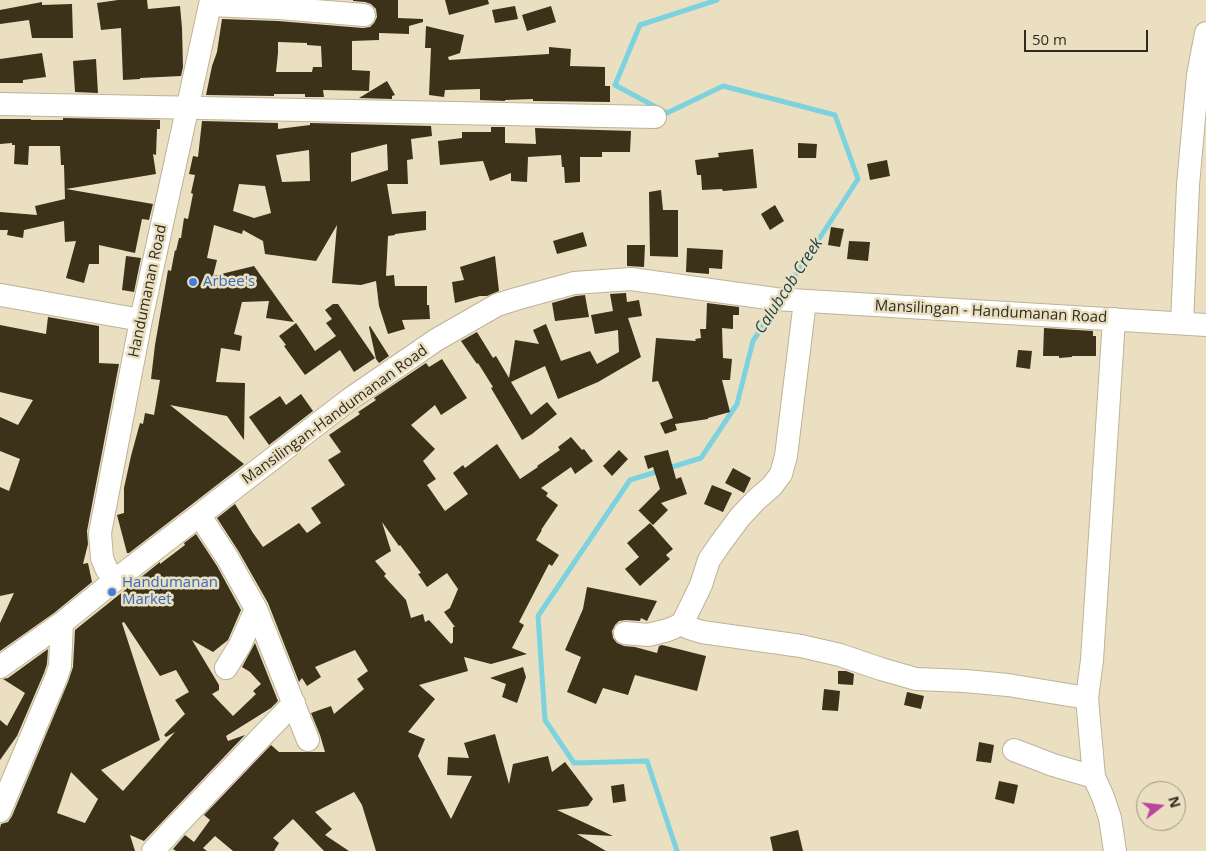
<!DOCTYPE html>
<html>
<head>
<meta charset="utf-8">
<style>
  body { margin:0 }
  #map { position:relative; width:1206px; height:851px; overflow:hidden; background:#eadfc1; font-family:"Open Sans",sans-serif }
  canvas { display:block }
  .north { position:absolute; left:1136px; top:781px; width:50px; height:50px; box-sizing:border-box; background:#eadfc1; border:1px solid #9f9781; border-radius:50%; rotate:74deg; font-size:14px; font-weight:700; line-height:20px; text-align:center; color:#2f2b20 }
  .north::after { content:''; display:block; margin:auto; width:18px; height:22px; background:#bb469f; clip-path:polygon(50% 0,100% 100%,50% 72%,0 100%) }
  .scale { position:absolute; left:1024px; top:30px; width:124px; height:22px; box-sizing:border-box; border:2px solid #2f2b20; border-top:0; padding-left:6px; font-size:15px; line-height:18px; white-space:nowrap; color:#2f2b20; -webkit-text-stroke:4px #eadfc1; paint-order:stroke }
</style>
</head>
<body>
<div id="map">
<canvas width="1206" height="851"></canvas>
<div class="north">N</div>
<div class="scale">50 m</div>
</div>
<script>
const c = document.querySelector('canvas').getContext('2d');
c.lineJoin = 'round';
const poly = rows => new Path2D(rows.map(r => 'M' + r).join(''));
function strokePath(path, color, width, dash) { c.strokeStyle = color; c.lineWidth = width; c.lineCap = dash ? 'butt' : 'round'; c.setLineDash(dash || []); c.stroke(path); }
function fill(path, color) { c.fillStyle = color; c.fill(path, 'evenodd'); }
function write(font, color, halo, rows, align = 'center') {
  c.font = font + ' "Open Sans",sans-serif'; c.lineWidth = 5; c.setLineDash([]); c.textBaseline = 'middle'; c.strokeStyle = halo; c.fillStyle = color; for (const [text, x, y, turn = 0] of rows) {
    c.save(); c.translate(x, y); c.rotate((+turn || 0) * Math.PI / 180); c.textAlign = isNaN(turn) ? turn : align; if (halo) c.strokeText(text, 0, 0); c.fillText(text, 0, 0); c.restore();
  }
}
const stream = poly([
  [717,0,640,25,615,85,667,113,723,86,835,115,858,179,784,293],
  [677,851,647,761,574,763,545,720,538,616,630,480,701,458,737,404,753,341,777,305]
]);
const building = poly([
  [118,0,147,0,148,9,180,6,182,28,183,67,181,76,140,78,140,79,123,80,121,28,101,30,97,3],
  [353,0,398,0,398,18,423,19,423,22,409,26,409,34,379,33,379,40,352,41,352,70,370,71,369,91,323,90,324,97,305,97,305,94,274,94,274,96,206,95,212,66,217,52,222,19,278,21,363,28,370,27,374,23,377,17,376,9,371,4,365,2,353,1],
  [278,42,307,43,307,45,321,46,322,67,313,67,312,72,276,72,278,53],
  [445,0,488,0,489,4,449,15],
  [42,2,42,5,72,4,73,38,32,38,29,20,0,24,0,10],
  [515,6,518,19,495,23,492,10],
  [551,6,556,22,527,31,522,15],
  [426,26,464,35,460,53,448,57,449,60,549,54,549,47,571,49,570,66,605,67,605,86,610,86,610,102,533,101,533,99,505,100,505,101,480,100,480,89,445,90,444,97,429,95,431,48,425,48],
  [42,53,46,77,23,80,23,83,0,83,0,59],
  [96,59,98,93,75,92,73,61],
  [387,81,395,95,392,96,392,99,359,98],
  [63,118,160,120,160,129,157,129,156,155,153,154,156,174,66,189,153,204,149,220,142,219,135,253,99,245,99,264,89,264,84,283,66,278,76,241,65,242,64,221,24,230,23,238,7,235,8,230,0,230,0,212,37,215,35,206,65,199,64,165,61,165,60,146,29,146,28,165,14,164,15,145,12,145,12,143,0,144,0,119,31,119,31,120,63,120],
  [202,121,278,123,278,129,310,125,310,123,431,126,432,136,411,139,413,159,407,160,408,184,387,184,392,214,426,211,426,230,395,234,395,235,388,236,386,276,394,275,395,286,427,286,427,305,429,305,430,319,402,320,405,329,388,334,379,306,376,281,361,285,332,283,337,225,316,261,265,254,263,241,243,230,242,234,214,225,207,258,217,260,213,276,254,266,294,322,266,318,269,301,242,302,234,334,242,336,240,351,221,348,216,382,245,383,244,440,227,416,170,405,244,464,129,553,127,553,117,515,124,513,124,488,131,456,140,423,143,424,145,413,154,415,160,380,151,379,155,345,168,270,171,271,175,250,176,251,179,238,181,238,184,218,188,219,193,194,191,193,195,175,189,174,193,156,198,157],
  [387,144,388,170,351,182,351,153],
  [309,150,310,181,282,182,276,155],
  [239,184,265,186,271,213,254,218,233,211],
  [491,127,505,127,505,143,536,144,535,128,631,131,630,152,602,152,602,157,580,157,580,182,565,183,564,167,562,167,561,155,528,157,527,182,511,181,511,173,490,181,483,161,440,165,438,141,462,138,462,132,491,132],
  [798,143,817,144,816,158,798,158],
  [753,149,757,188,723,191,722,189,702,190,701,175,697,175,695,160,719,157,718,153],
  [887,160,890,176,870,180,867,164],
  [661,190,663,210,678,210,678,257,650,256,649,192],
  [775,205,784,221,770,230,761,214],
  [831,227,844,229,840,247,828,245],
  [583,232,587,246,557,254,553,241],
  [849,241,870,242,868,261,847,259],
  [627,245,645,245,644,267,627,266],
  [687,248,723,250,722,269,709,268,709,274,686,272],
  [126,256,141,258,134,292,122,290],
  [495,256,499,291,487,296,480,296,455,303,452,282,464,280,460,267],
  [626,293,627,302,639,300,642,316,628,318,641,357,598,382,558,399,545,366,511,382,531,415,547,402,557,414,532,434,522,440,491,388,493,387,478,363,477,364,461,341,477,332,493,358,496,356,509,378,515,340,539,344,533,330,546,324,561,361,590,351,597,364,619,352,618,330,595,334,591,315,613,311,610,294],
  [585,295,589,317,555,321,552,303,576,296],
  [707,303,739,307,739,315,733,315,733,329,722,328,723,358,732,359,730,380,722,380,730,412,708,418,708,419,675,424,677,430,665,434,660,423,673,418,658,381,652,382,656,338,696,341,695,339,701,338,700,329,706,329],
  [333,304,338,304,375,358,354,372,340,350,305,375,284,346,286,345,279,336,296,323,315,351,336,336,326,323,332,319,325,310],
  [48,317,99,326,99,363,119,364,87,531,88,544,83,564,88,563,92,582,54,613,0,651,0,623,14,593,0,596,0,487,9,491,20,459,0,451,0,417,18,425,33,400,0,392,0,325,46,334],
  [370,326,389,356,379,363,376,359,369,327],
  [1044,328,1093,331,1093,336,1096,336,1096,356,1072,356,1072,357,1059,358,1059,356,1043,356],
  [1018,350,1032,351,1030,369,1016,367],
  [442,359,467,398,441,415,435,405,411,425,435,449,423,461,436,479,427,485,445,511,468,494,453,473,463,465,465,468,497,444,520,479,538,467,537,466,560,450,558,447,571,437,582,450,584,449,593,461,575,474,571,467,541,488,548,493,546,496,558,505,541,530,542,530,536,540,559,555,552,566,549,564,519,622,524,625,512,648,527,654,491,664,464,657,468,671,419,685,435,699,408,732,425,739,418,756,451,819,472,776,447,775,448,757,469,758,464,743,495,734,509,784,513,764,548,756,552,772,565,762,593,799,588,806,557,810,613,836,577,834,606,851,376,851,362,805,354,792,315,812,332,829,325,835,349,851,324,851,293,819,273,838,279,843,274,851,233,851,215,836,203,848,207,851,176,851,173,849,185,835,194,842,210,820,204,815,271,745,279,752,325,752,320,735,311,713,331,706,334,714,364,689,357,679,368,671,355,650,315,667,321,677,307,686,302,678,299,682,268,603,239,552,217,518,235,504,253,533,263,547,299,523,307,533,321,523,311,508,345,485,328,460,341,452,329,435,360,414,358,412,376,400,374,398,426,363,429,367],
  [382,522,399,546,400,545,421,573,418,574,427,587,447,573,458,589,450,608,444,612,455,627,453,627,453,642,451,644,429,620,425,622,423,614,411,618,406,600,384,576,386,574,375,561,391,551],
  [301,394,313,411,269,445,249,417,280,396,286,405],
  [619,450,628,459,612,476,603,466],
  [668,450,676,479,681,477,687,494,661,503,668,510,653,525,639,511,638,511,660,489,653,467,648,469,644,456],
  [733,468,751,478,744,493,725,483],
  [712,485,732,493,723,512,704,504],
  [650,523,673,549,666,555,670,559,640,586,625,569,639,557,627,543],
  [196,534,217,566,241,610,228,640,213,652,192,640,219,685,219,690,212,694,233,716,256,694,253,691,261,684,250,672,242,667,255,643,278,701,271,708,226,736,228,741,245,735,144,841,130,835,135,851,0,851,0,828,1,824,8,822,12,816,68,682,73,667,75,630,160,562,160,564,185,545,184,543],
  [124,622,160,676,176,670,189,692,175,700,185,714,164,735,166,737,175,732,123,791,101,770,160,740,122,623],
  [71,772,98,799,85,823,57,813],
  [587,587,657,601,647,621,641,618,640,621,626,620,619,621,615,625,612,631,613,638,617,643,624,646,635,647,657,653,659,646,662,645,706,656,697,691,635,675,628,695,603,688,596,704,567,692,581,657,565,650,583,609],
  [48,649,47,664,44,673,17,736,0,760,0,720,7,726,25,693,3,679,8,678],
  [523,667,526,677,517,703,502,697,506,684,490,678],
  [838,671,846,671,854,674,853,685,838,684],
  [824,689,840,691,838,711,822,710],
  [907,692,924,696,921,709,904,705],
  [979,742,994,745,991,763,976,761],
  [999,781,1018,785,1014,804,995,799],
  [624,784,626,801,613,803,611,786],
  [798,830,803,851,773,851,770,837]
]);
const minor = poly([
  [210,5,279,8,364,15],
  [0,104,655,117],
  [1,295,141,320],
  [805,301,786,456,781,474,772,486,756,500,740,517,720,544,709,560,701,585,682,624,689,628,702,632,801,646,840,655,881,669,916,679,965,681,1008,685,1087,698],
  [1114,319,1092,660,1087,698,1094,777,1103,797,1110,818,1115,851],
  [1182,323,1188,185,1198,75,1206,33],
  [200,516,228,559,256,609,308,740],
  [114,581,106,568,102,558,100,533,141,320,211,0],
  [625,633,648,635,668,630,682,624],
  [0,667,62,623,114,581,350,399,436,340,497,305,516,299,574,283,631,279,775,299,1206,325],
  [226,668,240,645,256,609],
  [1014,750,1053,765,1094,777],
  [0,811,56,678,60,666,62,623],
  [153,851,175,827,294,703]
]);
const markers = [
  [193,282,5,"#3f7fe0"],
  [112,592,5,"#3f7fe0"]
];
const shopNames = [
  ["Arbee's",203,282],
  ["Handumanan",122,583],
  ["Market",122,600]
];
const streetNames = [
  ["Handumanan Road",148,291,-78],
  ["Mansilingan - Handumanan Road",991,312,3],
  ["Mansilingan-Handumanan Road",335,415,-36]
];
const waterNames = [
  ["Calubcob Creek",789,286,-57]
];
strokePath(stream, '#7cd3df', 5);
fill(building, '#3b3219');
strokePath(minor, '#beb396', 24);
strokePath(minor, '#fff', 22);
for (const [x, y, r, color] of markers) { const dot = new Path2D(); dot.arc(x, y, r, 0, 2 * Math.PI); c.fillStyle = color; c.fill(dot); strokePath(dot, '#eadfc1', 2); }
write('15px', '#366cbe', '#eadfc1', shopNames, 'left');
write('15px', '#2f2b20', '#eadfc1', streetNames);
write('italic 16px', '#1b444a', '#eadfc1', waterNames);
</script>
</body>
</html>
